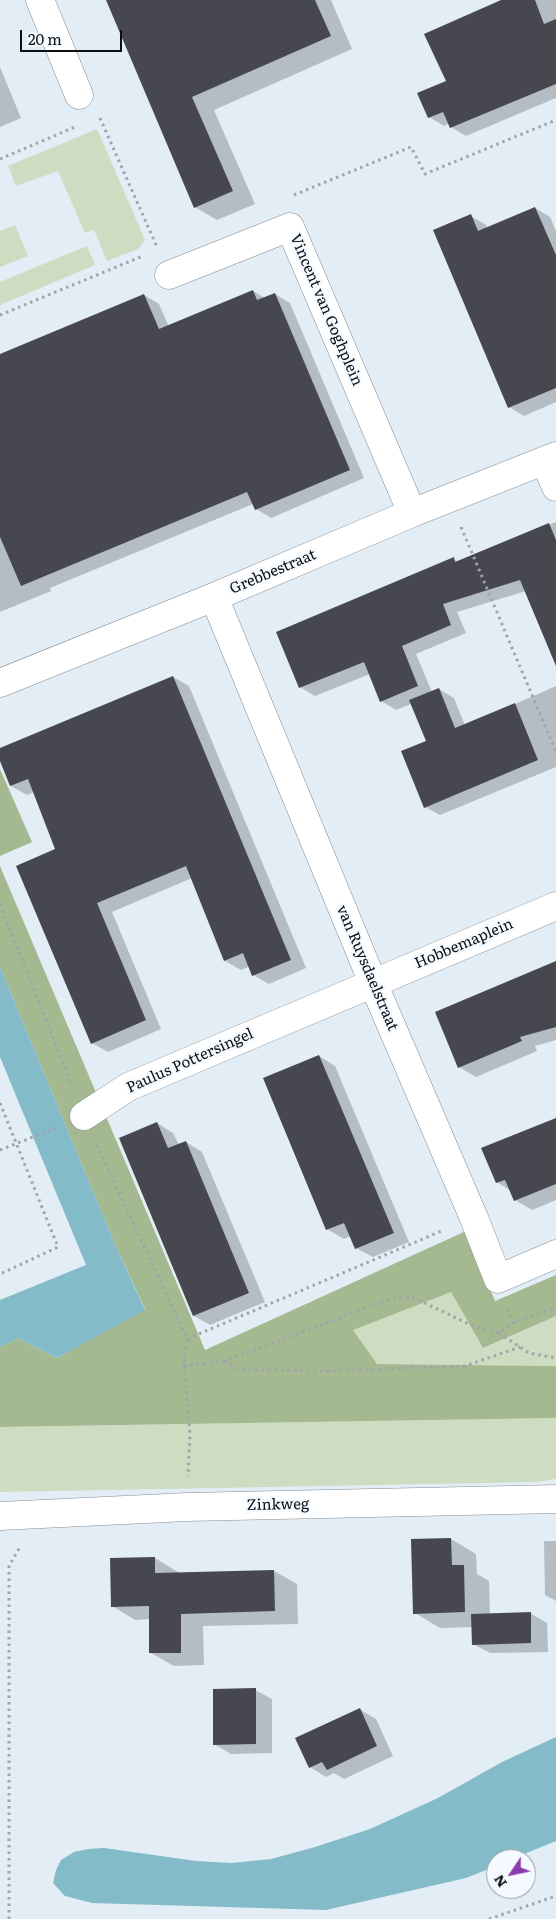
<!DOCTYPE html>
<html>
<head>
<meta charset="utf-8">
<style>
  body { margin:0 }
  #map { position:relative; width:556px; height:1919px; overflow:hidden; background:#e3edf5; font-family:Literata,serif }
  canvas { display:block }
  .north { position:absolute; left:486px; top:1849px; width:50px; height:50px; box-sizing:border-box; background:#f4faff; border:1px solid #979ca0; border-radius:50%; rotate:236deg; font-size:14px; font-weight:700; line-height:20px; text-align:center; color:#0c1012 }
  .north::after { content:''; display:block; margin:auto; width:18px; height:22px; background:#8d3baa; clip-path:polygon(50% 0,100% 100%,50% 72%,0 100%) }
  .scale { position:absolute; left:20px; top:30px; width:102px; height:22px; box-sizing:border-box; border:2px solid #0c1012; border-top:0; padding-left:6px; font-size:15px; line-height:18px; white-space:nowrap; color:#0c1012; -webkit-text-stroke:4px #f4faff; paint-order:stroke }
</style>
</head>
<body>
<div id="map">
<canvas width="556" height="1919"></canvas>
<div class="north">N</div>
<div class="scale">20 m</div>
</div>
<script>
const c = document.querySelector('canvas').getContext('2d');
c.lineJoin = 'round';
function fill(path, color) { c.fillStyle = color; c.fill(path, 'evenodd'); }
const poly = rows => new Path2D(rows.map(r => 'M' + r).join(''));
function strokePath(path, color, width, dash) { c.strokeStyle = color; c.lineWidth = width; c.lineCap = dash ? 'butt' : 'round'; c.setLineDash(dash || []); c.stroke(path); }
function write(font, color, halo, rows, align = 'center') {
  c.font = font + ' Literata,serif'; c.lineWidth = 5; c.setLineDash([]); c.textBaseline = 'middle'; c.strokeStyle = halo; c.fillStyle = color; for (const [text, x, y, turn = 0] of rows) {
    c.save(); c.translate(x, y); c.rotate((+turn || 0) * Math.PI / 180); c.textAlign = isNaN(turn) ? turn : align; if (halo) c.strokeText(text, 0, 0); c.fillText(text, 0, 0); c.restore();
  }
}
const green = poly([
  [97,129,145,240,138,249,107,261,94,230,85,233,58,171,16,186,8,166],
  [15,225,28,256,0,267,0,231],
  [87,246,95,265,0,305,0,282],
  [451,1292,483,1348,556,1316,556,1366,377,1364,352,1329],
  [556,1418,556,1479,536,1482,0,1492,0,1427]
]);
const forest = poly([
  [0,769,32,842,0,856],
  [0,866,205,1350,466,1231,495,1301,556,1275,556,1316,483,1348,451,1292,353,1330,377,1364,556,1366,556,1418,0,1427,0,1347,18,1338,57,1358,145,1309,114,1242,0,967]
]);
const water = poly([
  [0,967,114,1242,145,1310,57,1358,18,1338,0,1347,0,1300,86,1265,0,1057],
  [556,1737,556,1841,512,1859,496,1859,496,1866,466,1878,326,1910,92,1903,65,1896,53,1883,56,1870,61,1860,74,1852,88,1849,104,1848,196,1861,232,1863,271,1859,315,1847,370,1829,438,1798,502,1762]
]);
const shadow = poly([
  [109,0,331,0,352,49,214,110,255,204,217,220,195,207],
  [504,0,556,0,556,98,466,136,451,127,449,123,444,126,429,117,447,82],
  [0,67,21,118,0,127],
  [535,208,550,217,556,231,556,383,553,385,556,391,556,402,524,416,509,407,471,216,486,225,488,229],
  [253,291,265,298,275,294,290,303,364,478,271,518,256,509,253,504,50,588,51,591,0,612,0,356,144,295,159,304,169,327],
  [556,522,556,663,526,591,457,612,466,633,416,654,432,692,439,689,454,698,465,726,556,686,556,767,440,815,425,807,428,741,411,704,396,710,381,701,370,674,315,696,300,687,454,559,458,562],
  [173,677,189,686,306,968,269,984,253,975,250,966,241,970,225,961,192,878,112,912,161,1029,108,1052,92,1043,57,850,34,792,27,795,11,786,0,758,0,750],
  [556,962,556,1040,535,1046,537,1051,476,1077,459,1067],
  [319,1056,335,1066,409,1242,373,1257,356,1248,351,1236,344,1239,327,1229],
  [556,1118,556,1200,532,1210,515,1200,511,1191,497,1182],
  [157,1123,173,1133,179,1145,186,1142,202,1152,265,1302,210,1325,194,1316],
  [451,1539,476,1554,477,1574,489,1581,490,1614,530,1613,547,1623,548,1652,490,1653,473,1644,473,1627,440,1628,415,1613],
  [544,1541,556,1541,556,1601,545,1595],
  [155,1558,178,1572,178,1574,274,1571,297,1584,298,1624,203,1626,204,1665,174,1666,151,1653,150,1619,135,1620,112,1606],
  [255,1690,272,1699,272,1753,231,1754,214,1744],
  [359,1709,376,1719,393,1756,344,1779,334,1773,326,1777,310,1767]
]);
const building = poly([
  [106,0,315,0,331,36,192,97,233,191,194,208],
  [501,0,535,0,544,24,556,19,556,84,450,128,443,112,428,118,417,93,446,81,424,34],
  [535,207,556,255,556,388,508,408,433,230,471,214,478,231],
  [253,290,257,300,275,293,350,470,255,510,247,492,21,586,0,537,0,354,144,294,159,329],
  [549,523,556,540,556,666,520,580,443,604,451,625,402,646,418,686,380,702,364,662,299,688,276,632,454,557,455,562],
  [173,676,291,960,252,976,243,953,224,961,186,866,97,903,146,1020,91,1044,16,866,55,849,28,779,10,786,0,761,0,748],
  [439,688,455,728,515,703,538,760,424,808,401,751,426,741,409,700],
  [556,961,556,1027,520,1037,522,1041,458,1068,435,1012],
  [319,1055,394,1233,355,1249,344,1223,326,1230,263,1078],
  [556,1118,556,1184,514,1201,505,1180,496,1183,481,1148],
  [157,1122,168,1148,186,1141,249,1293,193,1316,119,1138],
  [451,1538,452,1565,464,1565,465,1612,413,1614,411,1539],
  [155,1557,155,1573,274,1570,275,1611,181,1614,181,1653,149,1653,149,1606,111,1607,110,1558],
  [531,1612,531,1643,472,1645,471,1614],
  [256,1688,256,1744,213,1745,213,1689],
  [360,1708,377,1746,327,1770,322,1762,309,1768,295,1738]
]);
const path = poly([
  [100,118,157,247],
  [0,159,75,127],
  [294,195,411,147,425,174,556,120],
  [0,315,143,256],
  [461,527,556,752],
  [0,904,72,1086],
  [0,1103,58,1247,0,1274],
  [97,1145,187,1339,184,1366,190,1434,188,1476],
  [0,1150,56,1128],
  [513,1323,556,1307],
  [499,1333,529,1353,556,1358],
  [187,1339,444,1230],
  [225,1361,240,1370,327,1371,465,1366,520,1347],
  [184,1366,225,1361,390,1299,410,1296,473,1326,499,1333,513,1323,508,1309],
  [9,1919,9,1566,20,1547],
  [489,1919,556,1896]
]);
const minor = poly([
  [40,0,79,95],
  [169,275,290,227,412,513],
  [545,461,556,487],
  [214,597,373,983,474,1218,498,1279,556,1254],
  [0,683,214,597,412,513,556,456],
  [84,1116,128,1087,556,906],
  [0,1516,187,1507,556,1499]
]);
const streetNames = [
  ["Vincent van Goghplein",326,310,67],
  ["Grebbestraat",273,572,-23],
  ["Hobbemaplein",464,944,-23],
  ["van Ruysdaelstraat",367,968,67],
  ["Paulus Pottersingel",190,1061,-24],
  ["Zinkweg",278,1505,-1]
];
fill(green, '#cedcc1');
fill(forest, '#a5b991');
fill(water, '#84bbc8');
fill(shadow, '#0003');
fill(building, '#474750');
strokePath(minor, '#838c94', 29);
strokePath(path, '#9da5ab', 3, [2.5, 4]);
strokePath(minor, '#fff', 28);
write('15px', '#0c1012', '#f4faff', streetNames);
</script>
</body>
</html>
